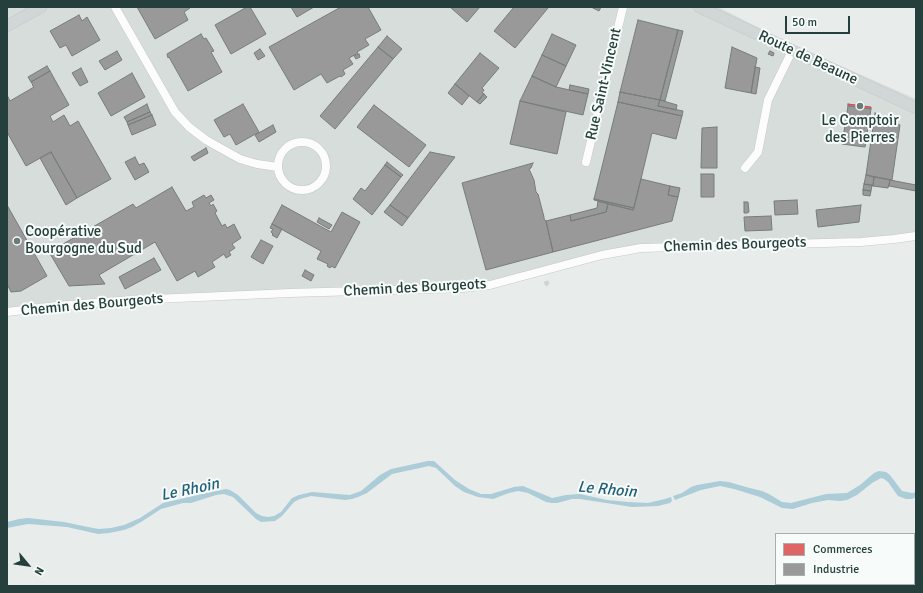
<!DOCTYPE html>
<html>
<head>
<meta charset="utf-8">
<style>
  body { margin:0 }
  #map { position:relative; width:923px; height:593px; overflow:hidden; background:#e8eceb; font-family:Signika,sans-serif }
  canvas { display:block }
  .frame { position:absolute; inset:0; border:8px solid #25403c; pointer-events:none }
  .legend { position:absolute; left:775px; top:533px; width:140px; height:52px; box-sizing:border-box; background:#f7fbf9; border:1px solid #a3b0ad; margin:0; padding:5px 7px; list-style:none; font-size:12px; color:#25403c }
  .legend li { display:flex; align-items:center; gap:8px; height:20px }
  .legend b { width:20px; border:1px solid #a3b0ad }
  .north { position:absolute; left:8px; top:545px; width:40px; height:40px; -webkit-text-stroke:3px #f7fbf9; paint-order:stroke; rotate:119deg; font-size:11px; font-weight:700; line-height:16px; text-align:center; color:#25403c }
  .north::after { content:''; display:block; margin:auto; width:14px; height:18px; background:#25403c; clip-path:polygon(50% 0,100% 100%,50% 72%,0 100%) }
  .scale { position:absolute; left:785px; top:16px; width:65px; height:18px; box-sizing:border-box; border:2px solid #25403c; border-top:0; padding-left:5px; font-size:12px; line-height:14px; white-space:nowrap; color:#25403c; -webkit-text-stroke:3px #f7fbf9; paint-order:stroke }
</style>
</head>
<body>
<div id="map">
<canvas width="923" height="593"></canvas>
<div class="frame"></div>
<ul class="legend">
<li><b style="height:11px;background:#e06666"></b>Commerces</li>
<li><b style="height:11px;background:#999"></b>Industrie</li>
</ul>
<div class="north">N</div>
<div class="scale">50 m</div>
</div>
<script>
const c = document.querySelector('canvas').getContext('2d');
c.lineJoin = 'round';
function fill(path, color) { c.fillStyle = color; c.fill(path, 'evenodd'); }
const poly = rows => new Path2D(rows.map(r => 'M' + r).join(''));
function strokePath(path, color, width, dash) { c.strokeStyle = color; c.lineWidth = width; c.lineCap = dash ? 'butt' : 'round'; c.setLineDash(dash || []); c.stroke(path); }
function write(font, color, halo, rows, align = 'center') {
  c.font = font + ' Signika,sans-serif'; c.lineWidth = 4; c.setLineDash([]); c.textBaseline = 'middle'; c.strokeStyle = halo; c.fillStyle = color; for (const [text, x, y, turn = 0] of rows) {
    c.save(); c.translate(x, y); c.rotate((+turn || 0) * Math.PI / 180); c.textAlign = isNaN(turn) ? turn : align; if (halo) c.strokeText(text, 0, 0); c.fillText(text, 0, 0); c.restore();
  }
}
const built = poly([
  [7,7,718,7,791,44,916,99,916,240,651,248,606,258,487,289,184,300,98,305,7,316]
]);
const water = poly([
  [428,461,434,461,455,480,469,489,481,494,491,494,514,487,523,486,552,498,566,495,580,494,607,500,628,502,648,503,665,499,671,497,672,501,670,503,658,506,632,507,580,499,572,499,557,503,552,503,546,502,528,493,518,491,509,493,493,499,478,497,464,492,455,486,436,468,429,466,392,474,367,493,358,497,352,499,345,500,311,496,300,499,294,502,282,516,275,521,261,522,256,519,233,497,224,494,216,495,191,503,183,503,161,509,141,522,132,527,124,530,109,533,98,534,67,527,28,524,7,528,7,522,19,519,28,518,64,522,93,528,99,529,111,528,124,525,140,518,163,503,211,492,226,489,230,490,238,495,256,513,262,516,268,517,274,516,281,512,292,498,299,495,312,492,350,495,361,491,380,475,391,469],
  [879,471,886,472,890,475,902,491,912,493,916,492,916,497,912,499,906,499,898,496,888,482,884,479,881,478,872,483,857,495,847,500,840,501,828,500,812,503,793,509,782,508,760,497,734,489,720,486,701,490,675,500,673,496,682,493,691,487,697,485,720,481,729,482,746,487,762,491,769,494,782,502,791,503,826,494,847,493,860,485,874,473]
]);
const shops = poly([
  [848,104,871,107,871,109,848,106,848,104]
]);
const industry = poly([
  [137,7,190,7,190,8,184,12,188,20,155,39,137,7],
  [247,7,250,7,266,34,231,54,215,25,247,7],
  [291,7,314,7,297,17,291,7],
  [341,7,368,7,381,30,365,39,369,45,357,52,358,53,349,58,353,64,343,70,345,74,341,77,340,76,327,83,321,74,294,90,269,47,341,7],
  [450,7,480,7,467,22,450,7],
  [514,7,546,7,548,8,515,48,494,31,514,7],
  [591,7,601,7,599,11,591,7],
  [79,15,82,21,87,17,100,40,72,56,66,45,60,48,50,31,79,15],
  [638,20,678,30,660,100,620,92,638,20],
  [678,30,683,31,665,101,660,100,678,30],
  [201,34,204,39,206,38,214,51,211,52,222,72,188,91,169,57,168,58,167,54,201,34],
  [552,34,576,45,566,66,542,55,552,34],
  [387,36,402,49,393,59,378,47,387,36],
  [378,47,393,59,335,129,320,116,378,47],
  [732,47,757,58,751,93,725,88,732,47],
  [260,49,265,56,258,60,254,53,260,49],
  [117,51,122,60,105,70,99,61,117,51],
  [770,51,774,53,773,56,768,54,770,51],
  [480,53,499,68,482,88,484,90,482,93,484,94,477,102,455,84,480,53],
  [359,54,360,57,356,59,354,56,359,54],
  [542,55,566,66,556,87,532,76,542,55],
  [47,66,50,71,31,82,28,77,47,66],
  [755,67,760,68,756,94,751,93,755,67],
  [81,68,88,82,80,86,72,73,81,68],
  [50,71,69,105,50,116,53,122,64,115,70,126,78,121,111,179,77,198,51,152,26,166,7,132,7,95,10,101,34,87,32,85,33,85,31,82,50,71],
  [132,73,145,97,111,116,98,93,132,73],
  [532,76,556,87,588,94,583,115,520,101,532,76],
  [455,84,469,96,462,105,448,93,455,84],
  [570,85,589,89,588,94,569,90,570,85],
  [620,92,660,100,658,106,683,111,682,116,618,102,620,92],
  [484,94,487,97,480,104,477,102,484,94],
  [660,100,677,105,676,110,658,106,660,100],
  [520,101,566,112,557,154,510,144,520,101],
  [618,102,682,116,676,139,652,133,634,208,594,199,618,102],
  [147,104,150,112,127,122,124,117,147,104],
  [243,104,259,132,236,145,230,134,224,137,214,120,243,104],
  [374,105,426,145,409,167,357,127,374,105],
  [848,106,871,109,865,147,842,144,848,106],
  [150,112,152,115,128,125,127,122,150,112],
  [875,113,900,125,892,180,866,175,875,113],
  [152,115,156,125,132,135,128,125,152,115],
  [273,125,276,132,259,142,255,135,273,125],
  [717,127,717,168,701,168,702,128,717,127],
  [206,148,208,153,194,161,191,157,206,148],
  [51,152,77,198,66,205,40,158,51,152],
  [430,152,455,157,408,218,390,205,430,152],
  [135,157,139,165,144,163,149,172,135,180,125,162,135,157],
  [387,162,403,175,401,177,385,165,387,162],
  [533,163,531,168,529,169,534,180,536,192,538,194,544,217,544,219,546,221,553,252,486,270,462,183,533,163],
  [385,165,401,177,372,215,353,199,361,188,365,191,385,165],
  [701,174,714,174,714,197,701,197,701,174],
  [866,175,874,177,873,186,864,184,866,175],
  [874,177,890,180,888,188,873,186,874,177],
  [641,179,670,186,668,195,678,197,672,221,553,252,546,221,570,215,571,221,606,212,608,204,633,210,641,179],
  [890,180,916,185,916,191,889,186,890,180],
  [864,184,872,185,871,191,863,190,864,184],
  [670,186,680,188,678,197,668,195,670,186],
  [172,187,186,211,194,207,192,202,204,195,206,198,211,195,214,200,209,203,211,206,213,204,217,211,215,213,222,226,225,224,227,228,234,224,241,238,232,244,235,248,229,252,231,255,226,258,224,254,212,262,215,267,198,277,195,271,177,281,155,242,99,275,105,284,69,286,49,252,133,204,136,208,172,187],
  [863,190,871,191,870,196,863,195,863,190],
  [594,199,634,208,633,210,594,200,594,199],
  [797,200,798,214,775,215,774,201,797,200],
  [598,201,608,204,606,212,571,221,570,215,597,208,598,201],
  [744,202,748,202,749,212,747,213,744,213,744,202],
  [7,205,47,276,21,291,11,292,7,284,7,205],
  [282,205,331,232,342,212,360,222,335,268,331,266,330,268,327,266,328,264,317,259,321,251,272,224,282,205],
  [390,205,408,218,402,226,384,212,390,205],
  [861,205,859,222,818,227,816,210,861,205],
  [771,216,772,230,745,231,744,217,771,216],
  [319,218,332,225,329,229,317,222,319,218],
  [272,224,282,229,277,238,272,235,273,234,271,232,273,229,270,228,272,224],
  [261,240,273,246,263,264,251,257,261,240],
  [154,258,161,270,125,289,119,277,154,258],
  [305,270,314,275,311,281,302,276,305,270]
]);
const building = poly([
  [548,281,549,284,546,286,544,282,548,281]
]);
const minor = poly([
  [115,7,175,112,189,127,206,140,240,159,257,164,278,167],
  '278 166a24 24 0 1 1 48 0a24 24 0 1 1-48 0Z',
  [586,162,623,7],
  [745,168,758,152,768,100,792,51],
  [7,312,57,306,132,300,290,293,463,288,490,285,602,255,641,248,861,242,894,239,916,236]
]);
const major = poly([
  [699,7,916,108],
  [7,26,41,7]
]);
const markers = [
  [860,106,4,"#697c79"],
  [17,241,4,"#697c79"]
];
const streetNames = [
  ["Route de Beaune",808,58,25],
  ["Rue Saint-Vincent",604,84,-77],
  ["Chemin des Bourgeots",735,245,-2],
  ["Chemin des Bourgeots",415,288,-3],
  ["Chemin des Bourgeots",92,305,-5]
];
const poiNames = [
  ["Le Comptoir",860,121],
  ["des Pierres",860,138],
  ["Coopérative",25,232,"left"],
  ["Bourgogne du Sud",25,249,"left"]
];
const waterNames = [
  ["Le Rhoin",190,490,-12],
  ["Le Rhoin",607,490,5]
];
fill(built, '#d6dddb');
fill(water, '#acccd8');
fill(shops, '#e06666');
strokePath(shops, '#a85b59', 1);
fill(industry, '#999');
strokePath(industry, '#767e7d', 1);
fill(building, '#cfd3d2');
strokePath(building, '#d1d5d4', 1);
strokePath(minor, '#c5c9c8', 9);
strokePath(major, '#c3cac9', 12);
strokePath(minor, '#fcfcfc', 8);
strokePath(major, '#d0d7d6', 11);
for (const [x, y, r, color] of markers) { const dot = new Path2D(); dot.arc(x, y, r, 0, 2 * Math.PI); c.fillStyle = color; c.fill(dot); strokePath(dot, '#f7fbf9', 1.5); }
write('15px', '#25403c', '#f7fbf9', streetNames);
write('15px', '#25403c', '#f7fbf9', poiNames);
write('italic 16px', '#21607a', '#f7fbf9', waterNames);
</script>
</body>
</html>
